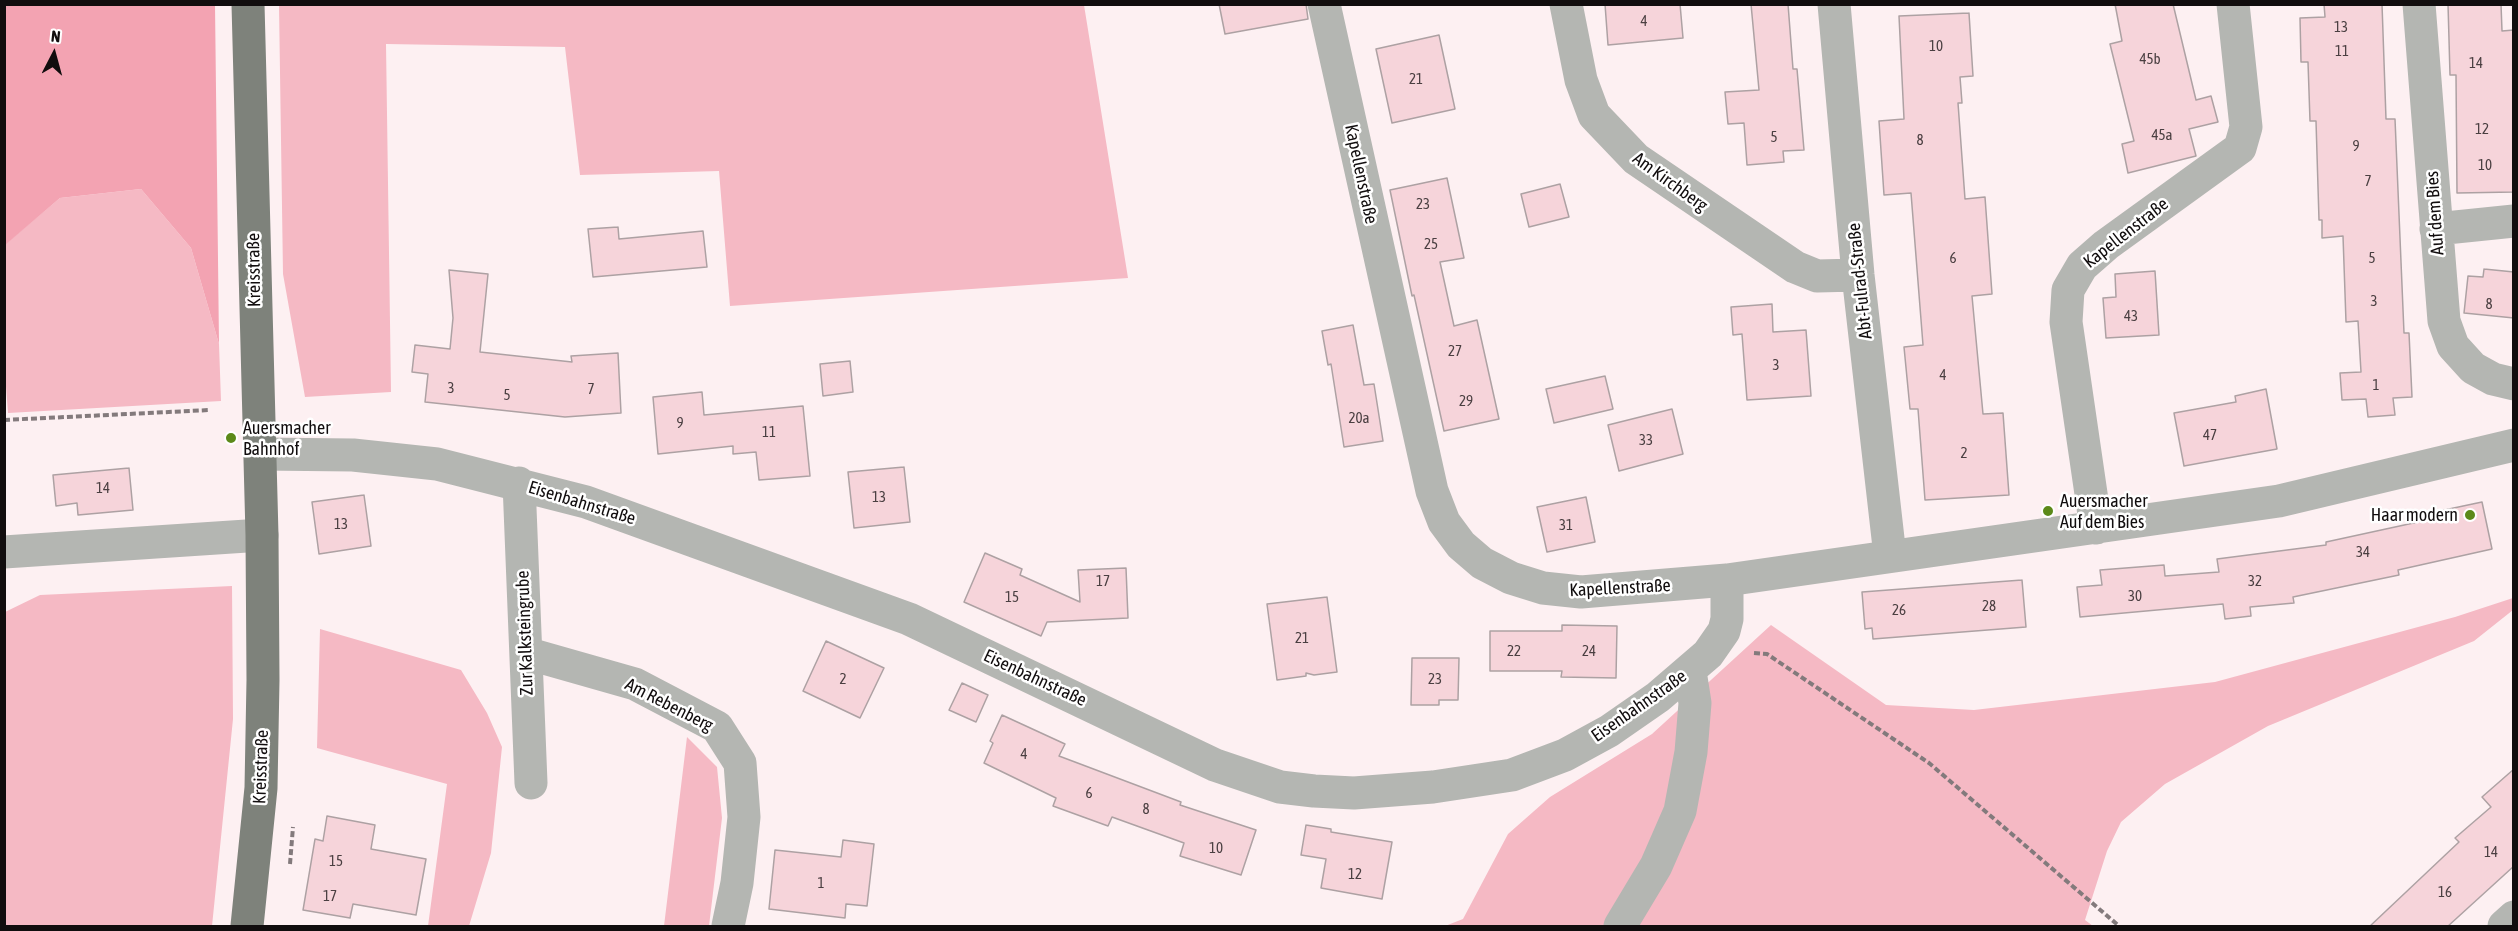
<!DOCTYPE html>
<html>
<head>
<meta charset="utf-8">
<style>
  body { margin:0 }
  #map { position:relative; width:2518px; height:931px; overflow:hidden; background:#fdf0f2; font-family:"Asap Condensed",sans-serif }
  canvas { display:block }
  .frame { position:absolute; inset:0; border:6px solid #110d0e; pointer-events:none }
  .north { position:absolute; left:24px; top:24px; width:60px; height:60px; -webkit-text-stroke:4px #fff; paint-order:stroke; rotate:6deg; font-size:16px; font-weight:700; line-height:24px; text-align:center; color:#110d0e }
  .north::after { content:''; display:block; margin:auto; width:21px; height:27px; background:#110d0e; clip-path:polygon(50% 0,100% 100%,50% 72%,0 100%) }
</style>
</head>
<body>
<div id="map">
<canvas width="2518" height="931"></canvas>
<div class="frame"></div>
<div class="north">N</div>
</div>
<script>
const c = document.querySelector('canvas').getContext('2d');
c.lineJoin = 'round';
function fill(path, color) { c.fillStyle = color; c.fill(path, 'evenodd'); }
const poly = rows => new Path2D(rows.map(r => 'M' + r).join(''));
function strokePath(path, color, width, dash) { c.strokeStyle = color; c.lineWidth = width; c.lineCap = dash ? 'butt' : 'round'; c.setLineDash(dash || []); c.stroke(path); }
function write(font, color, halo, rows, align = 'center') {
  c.font = font + ' "Asap Condensed",sans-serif'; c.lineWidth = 5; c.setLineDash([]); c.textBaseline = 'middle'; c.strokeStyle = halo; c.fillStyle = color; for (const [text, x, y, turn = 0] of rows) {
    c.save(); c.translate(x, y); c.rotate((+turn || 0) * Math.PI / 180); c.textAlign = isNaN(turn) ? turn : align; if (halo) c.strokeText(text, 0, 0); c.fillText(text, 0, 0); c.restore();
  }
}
const green = poly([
  [279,5,1084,5,1128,278,730,306,719,171,580,175,565,47,386,44,391,392,305,397,283,274],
  [141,189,191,248,219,344,221,401,8,413,4,360,4,245,60,198],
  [232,586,233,719,212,926,5,926,5,612,40,595],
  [2513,598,2513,610,2474,641,2268,726,2165,784,2121,822,2107,851,2085,920,2093,926,1445,926,1463,919,1508,834,1550,797,1652,734,1771,625,1886,705,1974,710,2215,682,2455,617],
  [320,629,461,670,487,713,502,747,491,853,469,926,428,926,447,784,317,748],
  [687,737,717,767,722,818,709,926,664,926]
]);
const forest = poly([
  [5,4,215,5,219,344,191,248,141,189,60,198,5,245]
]);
const building = poly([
  [1219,4,1306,4,1308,19,1225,34,1219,4],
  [1605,4,1680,4,1683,38,1608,45,1605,4],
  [1751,4,1788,4,1793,69,1797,69,1804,150,1783,151,1784,162,1747,165,1744,123,1728,124,1725,92,1759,90,1751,4],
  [2115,4,2173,4,2196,100,2211,96,2218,122,2189,129,2196,156,2128,173,2122,144,2134,141,2110,44,2122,41,2115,4],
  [2324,4,2382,4,2386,119,2395,119,2404,333,2409,333,2412,397,2393,398,2395,415,2368,417,2366,399,2342,400,2340,373,2361,372,2358,321,2346,322,2343,236,2322,238,2322,220,2319,220,2316,121,2310,121,2308,62,2301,62,2300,18,2325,17,2324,4],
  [2448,4,2501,4,2502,31,2514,30,2514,192,2457,193,2456,75,2450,75,2448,4],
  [1969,13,1973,76,1960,77,1962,103,1958,103,1965,199,1985,197,1992,294,1972,296,1983,414,2003,413,2009,495,1925,500,1918,409,1910,409,1904,347,1923,345,1911,193,1884,195,1879,121,1904,119,1899,16,1969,13],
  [1439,35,1455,109,1392,123,1376,49,1439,35],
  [1447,178,1464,258,1440,262,1454,326,1477,320,1499,419,1444,431,1414,295,1412,296,1390,190,1447,178],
  [1560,184,1569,217,1529,227,1521,194,1560,184],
  [618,227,619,239,703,231,707,267,593,277,588,229,618,227],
  [2484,269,2514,272,2514,318,2464,313,2468,276,2483,277,2484,269],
  [449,270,488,274,480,352,572,362,571,356,618,353,621,413,565,417,425,402,428,374,412,372,415,345,450,349,453,318,449,270],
  [2155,271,2159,335,2106,338,2103,298,2116,297,2115,274,2155,271],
  [1772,304,1773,332,1806,330,1811,396,1747,400,1742,334,1733,335,1731,307,1772,304],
  [1353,325,1364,385,1374,384,1383,441,1344,447,1331,364,1328,365,1322,331,1353,325],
  [850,361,853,392,823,396,820,364,850,361],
  [1605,376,1613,409,1554,423,1546,389,1605,376],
  [2266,389,2277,449,2184,466,2174,413,2236,402,2235,396,2266,389],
  [702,392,704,415,803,406,810,476,759,480,756,452,733,454,733,446,658,454,653,397,702,392],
  [1672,409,1683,454,1619,471,1608,425,1672,409],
  [904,467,910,522,854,528,848,472,904,467],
  [129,468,133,510,78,515,77,503,56,506,53,475,129,468],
  [364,495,371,546,319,554,312,502,364,495],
  [1586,497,1595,542,1547,552,1537,507,1586,497],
  [2482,502,2492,549,2398,570,2399,575,2293,597,2294,603,2250,607,2251,616,2225,619,2223,604,2080,617,2077,587,2102,585,2100,570,2164,565,2165,576,2219,572,2217,559,2326,545,2326,542,2418,522,2416,516,2482,502],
  [985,553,1022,569,1020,575,1080,602,1078,570,1126,568,1128,618,1047,622,1041,636,964,602,985,553],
  [2022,580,2026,627,1873,639,1872,628,1865,629,1862,592,2022,580],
  [1327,597,1337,672,1314,675,1306,673,1306,676,1277,680,1267,604,1327,597],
  [1562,625,1617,626,1616,678,1561,677,1562,671,1490,671,1490,631,1562,631,1562,625],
  [826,641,884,668,860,718,803,691,826,641],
  [1412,658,1459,658,1458,700,1439,700,1439,705,1411,705,1412,658],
  [962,683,988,695,976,722,949,710,962,683],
  [1002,715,1065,744,1059,756,1181,802,1180,805,1256,830,1241,875,1180,856,1184,843,1112,817,1108,826,1053,806,1056,798,984,763,993,743,990,741,1002,715],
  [2514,769,2514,866,2447,927,2369,927,2459,842,2455,838,2491,807,2482,797,2514,769],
  [327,816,375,825,371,849,426,859,416,915,353,904,350,918,303,910,315,839,323,841,327,816],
  [1306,825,1331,829,1331,832,1392,842,1382,899,1321,888,1326,859,1301,855,1306,825],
  [843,840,874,844,867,906,846,904,845,918,769,909,775,850,841,857,843,840]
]);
const path = poly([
  [4,420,210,410],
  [1754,653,1767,654,1929,763,2119,926],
  [290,864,293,827]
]);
const minor = poly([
  [1324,4,1432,491,1444,522,1461,545,1482,563,1511,578,1543,588,1581,592,1727,580,2279,501,2514,445],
  [1566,4,1581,80,1594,115,1636,159,1795,267,1817,276,1858,275],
  [1834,4,1858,275,1890,556],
  [2419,4,2444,321,2453,346,2473,368,2493,379,2514,384],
  [2436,229,2514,221],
  [260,454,353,455,437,464,586,502,909,619,1215,765,1280,787,1314,791,1354,793,1433,787,1512,775,1565,755,1609,731,1658,697,1708,654,1724,631,1727,619,1727,580],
  [519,483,531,783],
  [2096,528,2066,322,2068,290,2082,266,2106,245,2240,148,2246,127,2233,4],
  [4,552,262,535],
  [526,653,635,684,717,727,740,763,744,817,737,883,728,926],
  [1620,926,1656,866,1680,811,1691,752,1695,703,1690,671],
  [2504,926,2514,917]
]);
const major = poly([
  [247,926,261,788,263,680,262,535,248,4]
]);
const markers = [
  [231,438,6,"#5c8919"],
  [2048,511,6,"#5c8919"],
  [2470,515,6,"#5c8919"]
];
const numberNames = [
  ["4",1644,21],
  ["13",2341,27],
  ["10",1936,46],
  ["11",2342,51],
  ["45b",2150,59],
  ["14",2476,63],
  ["21",1416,79],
  ["12",2482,129],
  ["45a",2162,135],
  ["5",1774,137],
  ["8",1920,140],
  ["9",2356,146],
  ["10",2485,165],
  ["7",2368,181],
  ["23",1423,204],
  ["25",1431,244],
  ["6",1953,258],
  ["5",2372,258],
  ["3",2374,301],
  ["8",2489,304],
  ["43",2131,316],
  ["27",1455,351],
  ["3",1776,365],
  ["4",1943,375],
  ["1",2376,385],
  ["3",451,388],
  ["7",591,389],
  ["5",507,395],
  ["29",1466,401],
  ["20a",1359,418],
  ["9",680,423],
  ["11",769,432],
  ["47",2210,435],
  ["33",1646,440],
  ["2",1964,453],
  ["14",103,488],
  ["13",879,497],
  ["13",341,524],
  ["31",1566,525],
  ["34",2363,552],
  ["17",1103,581],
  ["32",2255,581],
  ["30",2135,596],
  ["15",1012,597],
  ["28",1989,606],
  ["26",1899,610],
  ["21",1302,638],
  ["22",1514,651],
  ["24",1589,651],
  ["2",843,679],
  ["23",1435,679],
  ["4",1024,754],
  ["6",1089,793],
  ["8",1146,809],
  ["10",1216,848],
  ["14",2491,852],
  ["15",336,861],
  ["12",1355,874],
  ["1",821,883],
  ["16",2445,892],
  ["17",330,896]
];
const streetNames = [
  ["Kapellenstraße",1361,174,78],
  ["Am Kirchberg",1670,182,36],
  ["Auf dem Bies",2435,213,-94],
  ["Kapellenstraße",2126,233,-38],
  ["Kreisstraße",254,270,-91],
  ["Abt-Fulrad-Straße",1860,281,-96],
  ["Eisenbahnstraße",582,503,17],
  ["Kapellenstraße",1620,588,-3],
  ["Zur Kalksteingrube",525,633,-92],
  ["Eisenbahnstraße",1035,678,25],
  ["Am Rebenberg",669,705,27],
  ["Eisenbahnstraße",1639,706,-35],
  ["Kreisstraße",261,767,-88]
];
const poiNames = [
  ["Auersmacher",243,428],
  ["Bahnhof",243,449],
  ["Auersmacher",2060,501],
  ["Auf dem Bies",2060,522],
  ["Haar modern",2458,515,"right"]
];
fill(green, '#f5b9c4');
fill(forest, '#f3a3b2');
fill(building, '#f6d4da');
strokePath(building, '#ada1a3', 1.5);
strokePath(path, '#837a7c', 4, [6, 3]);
strokePath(minor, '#b4b6b2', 33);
strokePath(major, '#7e827b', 33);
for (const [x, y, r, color] of markers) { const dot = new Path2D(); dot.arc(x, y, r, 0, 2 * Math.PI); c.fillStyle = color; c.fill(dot); strokePath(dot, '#fff', 2); }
write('15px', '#4a3f41', null, numberNames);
write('18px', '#110d0e', '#fff', streetNames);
write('18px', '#110d0e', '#fff', poiNames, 'left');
</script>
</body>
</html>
